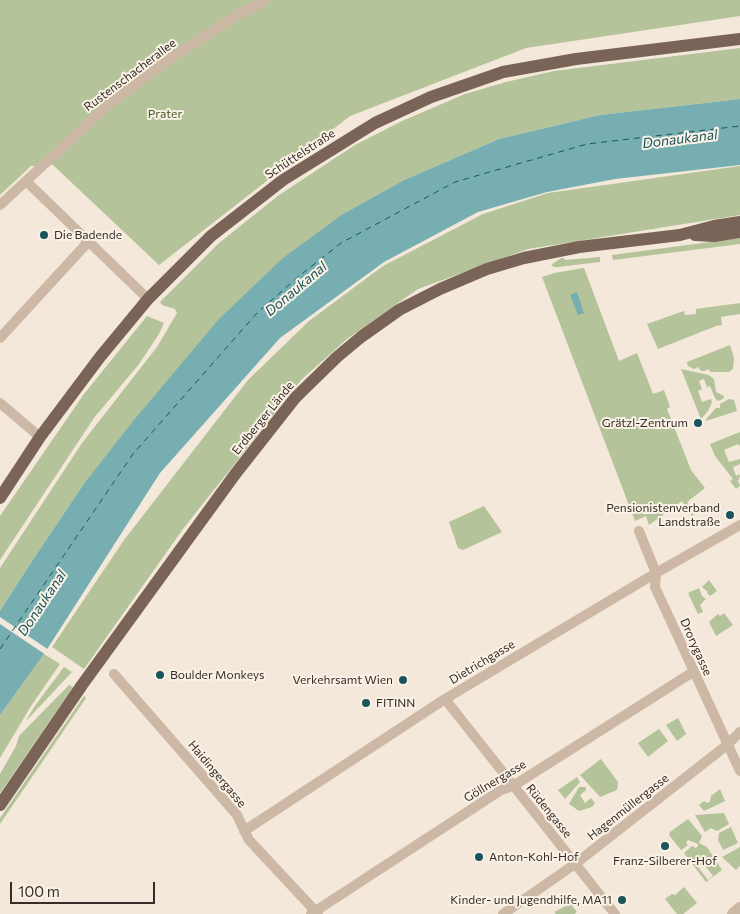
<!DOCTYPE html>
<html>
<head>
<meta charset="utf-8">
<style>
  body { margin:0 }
  #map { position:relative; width:740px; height:914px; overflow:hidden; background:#f3e8da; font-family:Commissioner,sans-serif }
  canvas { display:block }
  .scale { position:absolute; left:10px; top:882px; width:145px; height:22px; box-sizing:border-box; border:2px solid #372c27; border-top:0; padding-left:6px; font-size:15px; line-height:18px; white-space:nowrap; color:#372c27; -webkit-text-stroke:4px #faf2e6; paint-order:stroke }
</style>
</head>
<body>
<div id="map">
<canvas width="740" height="914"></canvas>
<div class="scale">100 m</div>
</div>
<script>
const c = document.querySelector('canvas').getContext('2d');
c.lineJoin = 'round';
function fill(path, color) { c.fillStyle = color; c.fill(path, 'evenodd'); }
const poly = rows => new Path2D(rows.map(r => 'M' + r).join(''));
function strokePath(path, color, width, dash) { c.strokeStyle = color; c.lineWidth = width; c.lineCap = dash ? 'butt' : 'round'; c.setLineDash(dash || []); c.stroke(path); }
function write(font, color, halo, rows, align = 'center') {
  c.font = font + ' Commissioner,sans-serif'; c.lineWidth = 4; c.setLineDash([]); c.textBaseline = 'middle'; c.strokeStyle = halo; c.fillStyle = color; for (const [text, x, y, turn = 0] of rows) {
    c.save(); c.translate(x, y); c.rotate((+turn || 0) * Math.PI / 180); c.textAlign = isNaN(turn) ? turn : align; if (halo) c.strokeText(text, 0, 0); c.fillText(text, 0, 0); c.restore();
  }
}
const green = poly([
  [0,0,740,0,740,16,526,48,350,116,159,265,53,165,31,166,0,195],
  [740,48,740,99,600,115,499,139,404,180,343,214,83,485,32,561,0,611,0,568,82,443,157,347,177,313,175,309,162,305,160,302,219,243,279,195,355,145,402,121,465,94,506,82,554,71],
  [740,166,740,215,528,249,418,289,347,339,301,380,183,529,84,669,52,647,124,540,248,380,309,321,383,266,483,214,548,193],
  [740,238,740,244,613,260,612,255],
  [600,257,600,262,558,267,554,267,551,265,561,258,564,258,565,260],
  [584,268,619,361,637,353,653,394,664,390,670,407,667,409,691,470,705,488,687,502,692,510,696,508,701,510,692,516,682,501,649,525,646,516,635,521,542,277,554,273],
  [740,303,740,314,721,317,722,325,716,326,658,349,647,324,684,311,685,315,696,314,696,309],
  [147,316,164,323,159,334,139,364,94,418,0,560,0,516,84,394],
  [730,345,734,358,733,369,729,372,711,372,708,369,705,371,701,371,698,367,694,369,688,366,687,362],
  [681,369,709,375,714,379,716,392,724,396,723,399,718,401,715,398,710,386,707,387,704,379,699,381,702,389,698,391,702,402,711,399,712,402,708,411,701,419],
  [729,399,734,400,737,411,706,421,707,418,716,408,720,408,720,404],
  [740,432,740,446,738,444,724,450,729,462,740,459,740,464,733,467,736,476,739,474,740,476,738,481,740,486,736,489,730,481,733,479,715,456,710,444],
  [484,506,502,532,463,550,458,548,449,522],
  [709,580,717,591,710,596,707,593,708,592,702,587],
  [699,588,702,596,706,599,700,605,703,612,698,614,688,593],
  [724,613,733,625,716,636,709,622,718,614,720,616],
  [44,654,60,664,31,706,0,758,0,715],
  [64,667,72,672,26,721,34,707],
  [69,685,73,687,0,793,0,774,16,746,19,736],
  [84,696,86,698,0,824,0,818],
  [678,718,686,734,677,741,666,725],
  [659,729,668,741,648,757,638,743],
  [601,759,618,782,617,790,600,797,580,775],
  [577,777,580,782,565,799,558,790],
  [579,787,586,787,586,790,580,795,585,803,591,798,595,803,592,807,579,811,569,804],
  [720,789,725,801,704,811,699,805,704,801,707,803,710,802,711,796],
  [724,813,729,824,717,831,711,828,705,832,695,815],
  [688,819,702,836,699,843,707,847,722,870,706,882,684,853,692,846,696,848,698,846,698,844,688,840,686,843,688,845,681,850,669,835,670,832],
  [703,863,713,876,708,880,698,867],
  [731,827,738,843,723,850,718,840,719,833],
  [740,847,740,866,736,870,722,857],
  [684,887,697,903,683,914,677,914,665,899,672,894,675,895],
  [567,902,570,903,577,912,574,914,556,914,554,912,568,905]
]);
const water = poly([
  [740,99,740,165,615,179,547,192,478,212,384,262,280,338,160,473,44,654,0,715,0,611,32,561,83,485,134,420,219,319,283,258,343,214,404,180,499,139,600,115],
  [577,292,584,313,578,315,570,295]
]);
const pier = poly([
  [0,617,49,650,46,655,0,624]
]);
const ferry = poly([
  [0,649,133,454,257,313,298,277,341,243,455,182,587,144,740,126]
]);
const minor = poly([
  [26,181,148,299],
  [0,205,107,106,168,60,239,14,265,0],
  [0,338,89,241],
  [0,403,40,437],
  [639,531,656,573,655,587,740,771],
  [114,674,237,815,249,840,318,914],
  [445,699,615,914],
  [244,831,445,699,656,573,740,525],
  [311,914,501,790,513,786,693,672],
  [503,914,575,864,727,745,740,732]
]);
const tertiary = poly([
  [733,914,740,908]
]);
const primary = poly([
  [695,235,714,236,740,232],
  [0,498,40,437,100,357,148,299,211,236,283,180,375,123,431,97,503,72,576,59,740,39],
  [0,805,82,685,236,473,295,398,337,357,361,337,399,310,440,289,487,269,524,258,579,247,680,235,714,226,740,222]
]);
const markers = [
  [44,235,5,"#1a555b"],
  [698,423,5,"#1a555b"],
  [730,515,5,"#1a555b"],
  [160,675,5,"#1a555b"],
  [403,680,5,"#1a555b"],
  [366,703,5,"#1a555b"],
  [665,846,5,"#1a555b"],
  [479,857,5,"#1a555b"],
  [622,900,5,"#1a555b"]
];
const streetNames = [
  ["Rustenschacherallee",130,75,-37],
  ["Schüttelstraße",300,154,-33],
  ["Erdberger Lände",263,418,-51],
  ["Drorygasse",696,647,66],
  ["Dietrichgasse",482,662,-31],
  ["Haidingergasse",217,774,50],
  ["Göllnergasse",495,781,-31],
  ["Hagenmüllergasse",628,807,-38],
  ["Rüdengasse",549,811,51]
];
const parkNames = [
  ["Prater",165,114]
];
const poiNames = [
  ["Die Badende",54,235],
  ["Grätzl-Zentrum",688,423,"right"],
  ["Pensionistenverband",720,508,"right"],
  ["Landstraße",720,522,"right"],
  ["Boulder Monkeys",170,675],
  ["Verkehrsamt Wien",393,680,"right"],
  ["FITINN",376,703],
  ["Anton-Kohl-Hof",489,857],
  ["Franz-Silberer-Hof",665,861,"center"],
  ["Kinder- und Jugendhilfe, MA11",612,900,"right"]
];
const waterNames = [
  ["Donaukanal",680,139,-7],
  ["Donaukanal",296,289,-40],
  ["Donaukanal",42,603,-56]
];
fill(green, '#b4c399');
fill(water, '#77aeb2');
fill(pier, '#f3e8da');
strokePath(ferry, '#1a555b', 1, [6, 5]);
strokePath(minor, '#ccb8a5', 10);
strokePath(tertiary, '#ccb8a5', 12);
strokePath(primary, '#7a6357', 12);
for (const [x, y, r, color] of markers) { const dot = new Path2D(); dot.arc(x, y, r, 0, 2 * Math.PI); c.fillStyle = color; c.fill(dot); strokePath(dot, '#faf2e6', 2); }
write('12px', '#372c27', '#faf2e6', streetNames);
write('12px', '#455729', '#faf2e6', parkNames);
write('12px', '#372c27', '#faf2e6', poiNames, 'left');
write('italic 14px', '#1a555b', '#faf2e6', waterNames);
</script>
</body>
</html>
